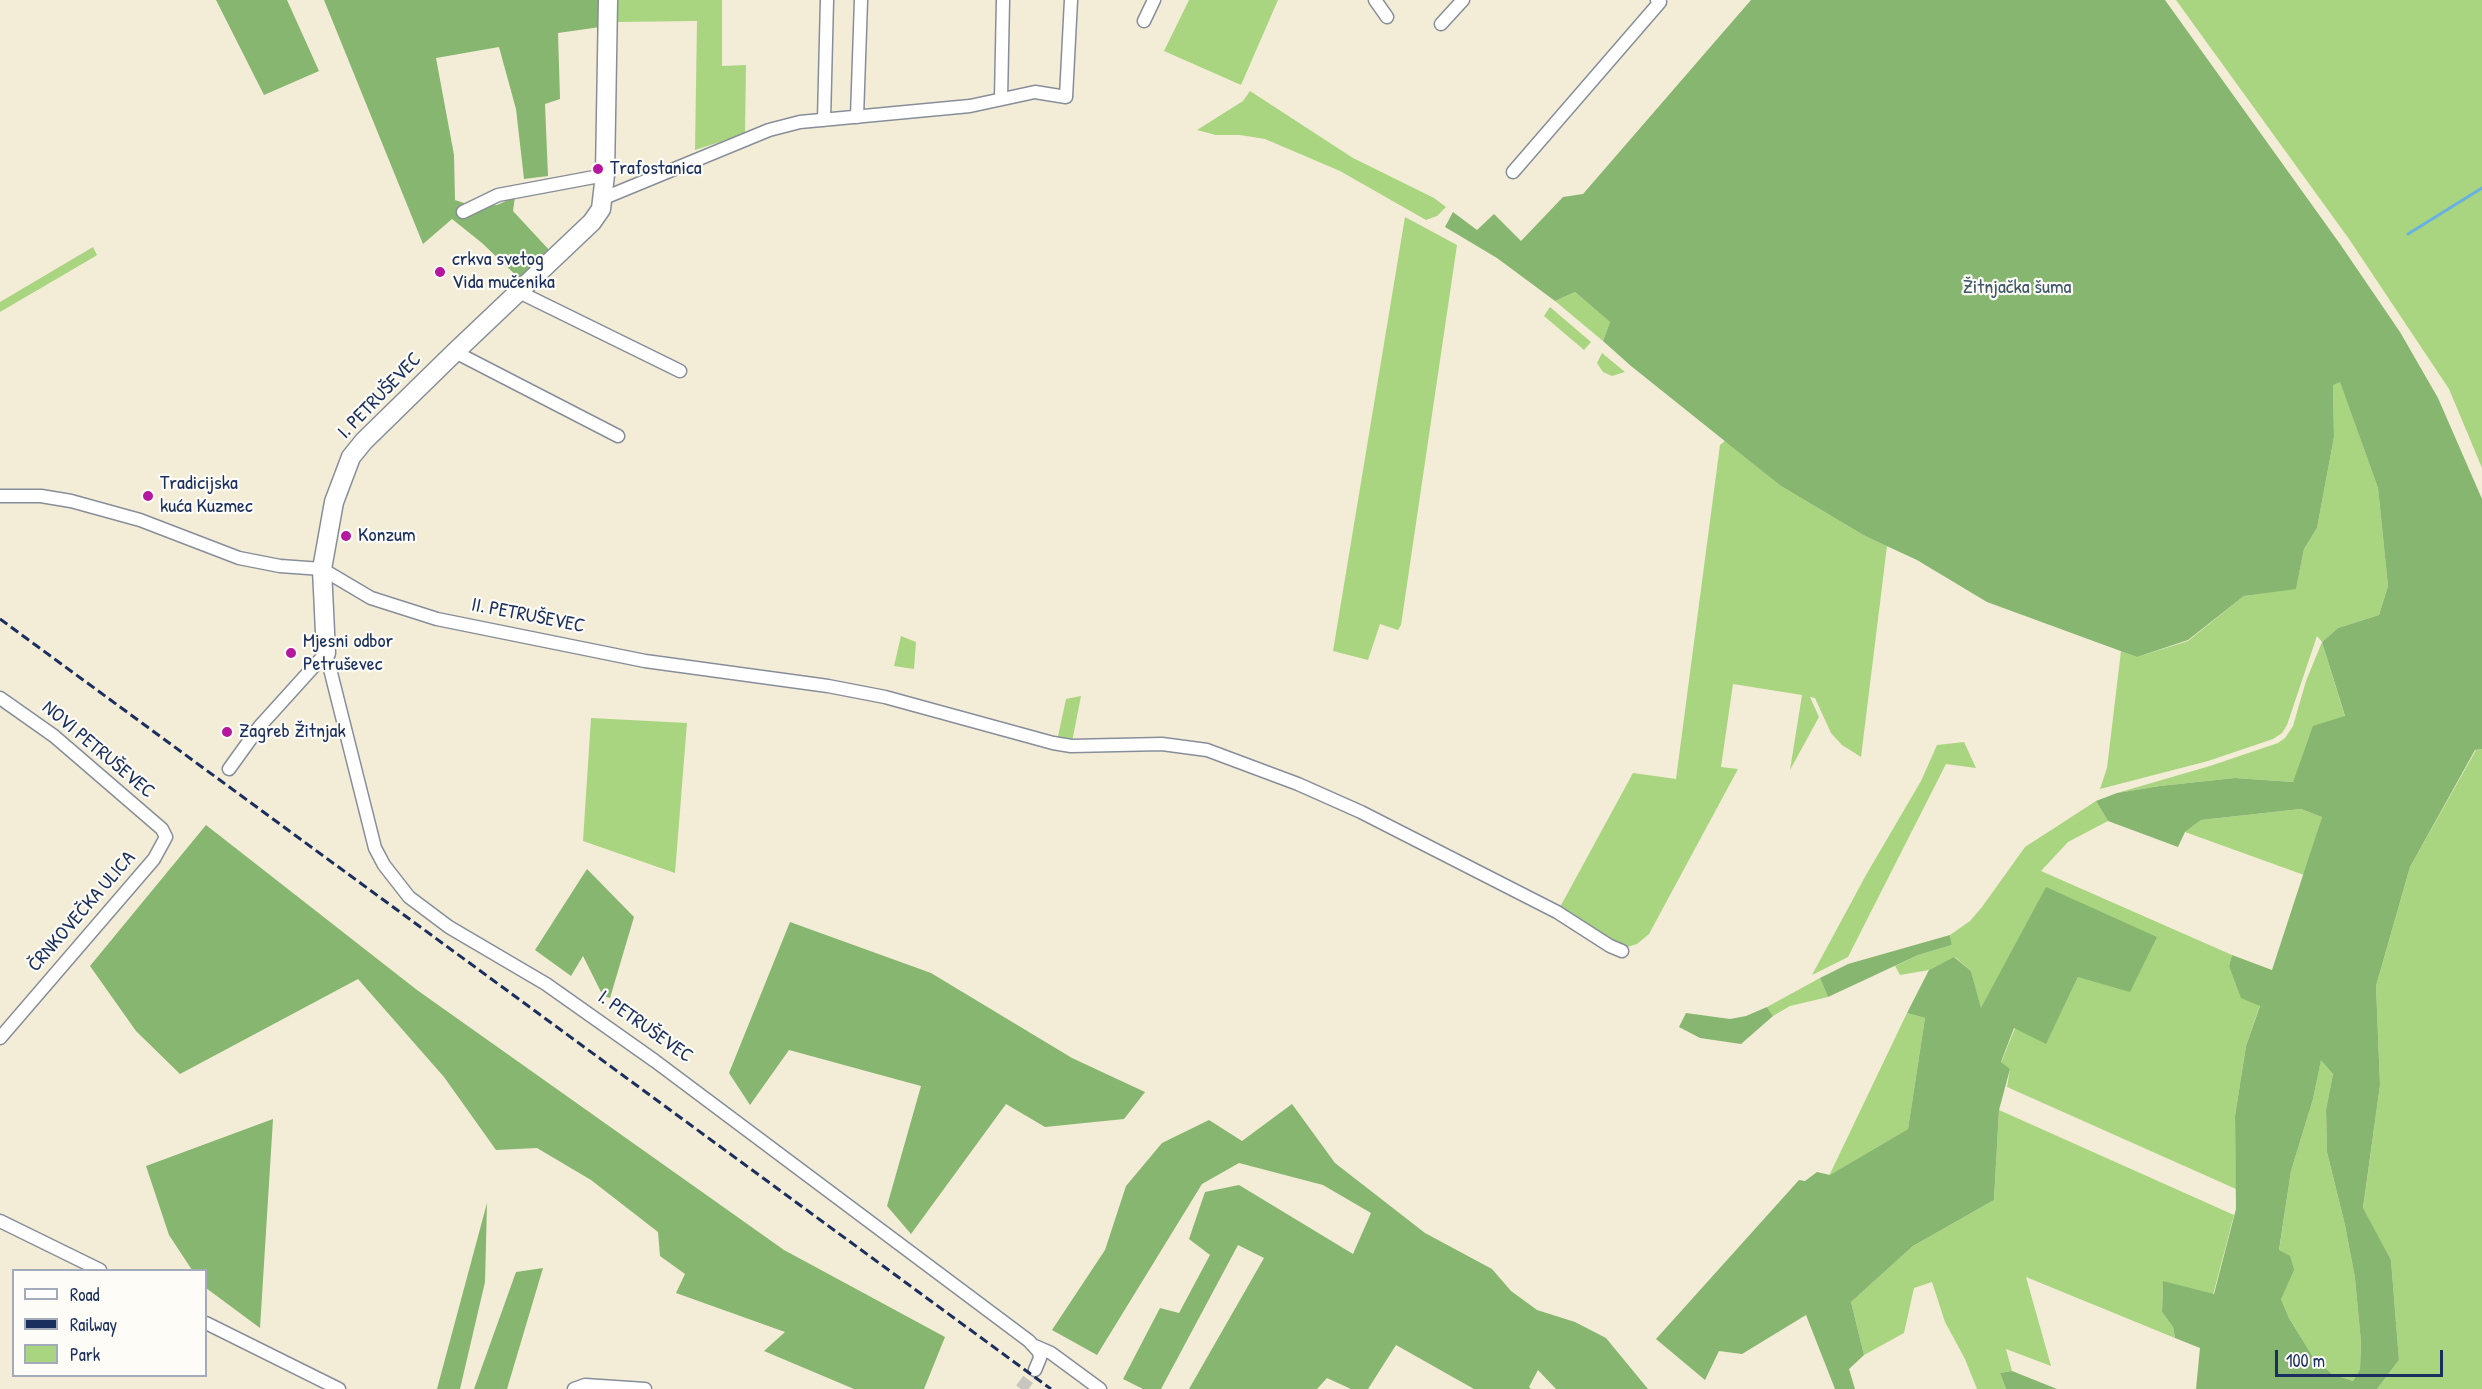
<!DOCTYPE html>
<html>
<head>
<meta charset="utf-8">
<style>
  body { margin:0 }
  #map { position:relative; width:2482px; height:1389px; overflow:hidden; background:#f3ecd7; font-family:"Patrick Hand",sans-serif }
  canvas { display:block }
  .legend { position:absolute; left:12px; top:1269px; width:195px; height:108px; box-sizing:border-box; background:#fdfcf7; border:2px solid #a3aaba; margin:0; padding:8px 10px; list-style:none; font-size:18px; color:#1b2f5e }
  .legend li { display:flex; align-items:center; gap:12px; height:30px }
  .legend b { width:30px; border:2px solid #a3aaba }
  .scale { position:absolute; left:2275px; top:1350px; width:168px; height:27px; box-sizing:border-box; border:3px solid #1b2f5e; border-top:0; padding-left:8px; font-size:18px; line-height:21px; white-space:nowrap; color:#1b2f5e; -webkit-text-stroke:4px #fdfcf7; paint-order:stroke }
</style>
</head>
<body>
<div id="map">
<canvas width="2482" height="1389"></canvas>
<ul class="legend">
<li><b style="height:8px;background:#fff"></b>Road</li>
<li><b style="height:8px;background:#1b2f5e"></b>Railway</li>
<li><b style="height:16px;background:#a9d581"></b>Park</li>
</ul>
<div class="scale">100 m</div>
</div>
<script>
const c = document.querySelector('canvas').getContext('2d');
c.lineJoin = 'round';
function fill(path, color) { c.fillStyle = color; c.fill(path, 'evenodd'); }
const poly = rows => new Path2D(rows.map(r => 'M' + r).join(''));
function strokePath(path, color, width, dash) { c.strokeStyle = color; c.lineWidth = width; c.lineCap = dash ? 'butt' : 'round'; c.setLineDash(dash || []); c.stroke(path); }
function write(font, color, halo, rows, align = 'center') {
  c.font = font + ' "Patrick Hand",sans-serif'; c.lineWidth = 4.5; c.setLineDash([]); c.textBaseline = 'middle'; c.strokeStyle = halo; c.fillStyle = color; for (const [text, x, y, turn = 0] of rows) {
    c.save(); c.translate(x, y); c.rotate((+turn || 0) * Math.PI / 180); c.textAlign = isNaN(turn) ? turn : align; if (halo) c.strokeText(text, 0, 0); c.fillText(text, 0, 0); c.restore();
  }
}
const green = poly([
  [616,0,722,0,722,66,746,65,745,134,695,150,697,21,616,22],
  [1189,0,1278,0,1241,85,1164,51],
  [2176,0,2482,0,2482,468,2449,389,2349,239],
  [1250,91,1353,158,1434,198,1446,207,1437,216,1426,220,1340,171,1265,139,1240,135,1216,135,1197,130,1243,101],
  [1405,217,1457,245,1401,625,1398,630,1380,624,1368,660,1333,651],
  [93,247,97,255,94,257,0,312,0,302],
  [1575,292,1610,322,1603,341,1555,301],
  [1550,307,1591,342,1584,350,1544,316],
  [1602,353,1625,372,1612,376,1603,372,1597,363],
  [2340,381,2378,488,2388,586,2379,615,2338,628,2322,642,2345,717,2302,762,2293,782,2235,778,2160,786,2117,793,2210,766,2278,743,2285,738,2293,726,2306,681,2322,642,2317,636,2287,725,2282,733,2273,739,2208,761,2100,789,2107,768,2121,651,2137,657,2188,641,2244,596,2296,588,2304,549,2317,528,2334,437,2333,384],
  [1726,440,1781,486,1865,536,1887,546,1861,757,1842,745,1831,733,1815,698,1810,697,1819,717,1790,770,1802,695,1733,684,1721,767,1738,769,1649,934,1637,944,1624,948,1559,909,1633,773,1676,779,1720,445],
  [901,636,916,642,914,669,894,666],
  [1081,696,1072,742,1057,741,1066,699],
  [591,718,687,723,675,873,583,841],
  [1964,742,1976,768,1946,764,1848,957,1812,975,1866,875,1921,781,1937,745],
  [2482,749,2482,1389,2377,1389,2399,1360,2391,1260,2363,1209,2380,1085,2376,986,2410,867,2476,750],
  [2096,801,2108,821,2068,842,2041,871,2232,955,2229,966,2260,1005,2246,1046,2235,1116,2236,1189,2007,1087,2010,1069,2001,1063,2015,1028,2046,1043,2078,977,2157,937,1981,1009,1971,971,1955,957,1929,970,1900,975,1895,966,1918,955,1952,945,1950,935,1970,921,1982,907,2025,847],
  [2301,809,2322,817,2304,875,2185,832,2201,820],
  [1820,978,1828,997,1790,1006,1773,1016,1767,1007],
  [1907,1013,1925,1018,1908,1129,1829,1176],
  [2321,1059,2333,1074,2326,1110,2327,1152,2345,1225,2355,1278,2361,1342,2360,1369,2353,1381,2332,1374,2313,1357,2289,1318,2281,1299,2279,1251,2291,1171,2313,1099],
  [1999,1110,2234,1215,2213,1295,2163,1282,2162,1312,2173,1327,2175,1338,2026,1277,2051,1366,2006,1349,2012,1371,2000,1373,2006,1389,1977,1389,1965,1359,1945,1322,1932,1282,1914,1288,1904,1333,1864,1355,1851,1302,1913,1246,1994,1200]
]);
const forest = poly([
  [216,0,287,0,319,71,264,95],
  [324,0,600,0,600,27,558,33,560,99,545,104,548,176,524,179,516,109,499,47,436,58,454,155,455,200,473,206,497,205,515,197,513,211,551,252,522,281,482,243,452,219,423,244],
  [1751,0,2165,0,2340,244,2400,332,2438,398,2482,499,2482,749,2475,750,2410,867,2376,986,2380,1085,2363,1208,2391,1260,2399,1360,2377,1389,2196,1389,2200,1348,2175,1338,2173,1327,2162,1312,2163,1281,2214,1294,2236,1209,2235,1116,2246,1046,2260,1006,2241,998,2229,966,2232,955,2272,970,2322,817,2301,809,2201,820,2185,832,2178,847,2108,821,2096,801,2117,793,2160,786,2235,778,2293,782,2313,726,2345,716,2322,642,2338,628,2379,615,2388,586,2378,488,2340,382,2333,385,2334,437,2317,528,2304,549,2296,589,2244,596,2188,640,2137,657,1987,602,1917,560,1865,536,1781,486,1631,366,1603,341,1610,322,1575,292,1555,301,1497,258,1445,227,1453,212,1477,230,1494,214,1521,241,1563,197,1583,194],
  [2321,1060,2333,1074,2326,1110,2327,1152,2345,1225,2355,1278,2361,1342,2360,1369,2353,1381,2332,1374,2313,1357,2289,1318,2281,1299,2294,1270,2290,1256,2279,1250,2291,1171,2313,1099],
  [206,825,417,990,784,1250,945,1337,924,1389,854,1389,764,1351,785,1332,676,1293,685,1274,660,1256,658,1232,591,1180,537,1148,496,1150,444,1077,358,979,180,1074,136,1031,90,966],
  [587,869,634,917,610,998,603,996,583,956,571,976,535,950],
  [2046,887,2157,937,2130,992,2078,977,2046,1044,2014,1028,2001,1062,2010,1069,1999,1110,1994,1200,1913,1246,1851,1302,1864,1355,1849,1369,1855,1389,1835,1389,1806,1315,1742,1354,1719,1351,1705,1380,1656,1339,1799,1180,1805,1181,1817,1172,1830,1175,1908,1129,1925,1018,1907,1013,1929,970,1954,957,1971,971,1981,1008],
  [790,922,931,973,1072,1058,1145,1092,1124,1119,1045,1127,1006,1104,911,1234,887,1206,921,1086,789,1050,750,1105,729,1073],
  [1950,935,1952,945,1918,955,1828,997,1820,978,1848,964],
  [1767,1007,1773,1016,1741,1044,1700,1038,1679,1027,1686,1013,1730,1019,1746,1016],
  [1292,1104,1335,1163,1425,1233,1492,1269,1511,1291,1537,1310,1575,1322,1606,1338,1648,1389,1556,1389,1538,1370,1529,1387,1531,1389,1474,1389,1396,1345,1368,1389,1351,1389,1327,1378,1317,1389,1189,1389,1264,1258,1238,1245,1161,1389,1143,1389,1123,1379,1160,1308,1179,1313,1210,1255,1189,1239,1205,1192,1239,1185,1353,1254,1371,1213,1323,1185,1239,1163,1202,1184,1097,1355,1052,1330,1105,1250,1126,1186,1162,1143,1209,1120,1242,1141],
  [273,1119,260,1328,206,1288,206,1270,192,1270,169,1235,146,1166],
  [487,1203,485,1282,460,1389,437,1389],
  [543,1268,507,1389,474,1389,516,1272],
  [2012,1371,2057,1389,2006,1389,2000,1373]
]);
const stream = poly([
  [2408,234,2482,188]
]);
const streetTunnel = poly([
  [1021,1389,1035,1370]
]);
const street = poly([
  [1375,0,1387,17],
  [1144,21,1154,0],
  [1441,24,1463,0],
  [1001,99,1003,0],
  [857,117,861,0],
  [824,120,827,0],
  [1513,172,1660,2,1657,0],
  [604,198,769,130,800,122,970,106,1035,92,1066,97,1071,0],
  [463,212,498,195,605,175],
  [517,291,680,371],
  [455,352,618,436],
  [0,496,41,496,71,501,140,520,239,558,280,566,322,569,371,598,437,619,645,661,828,686,885,697,1053,743,1071,746,1162,744,1207,750,1298,784,1361,812,1557,912,1610,946,1622,951],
  [326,653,375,848,384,865,409,897,449,927,546,984,655,1061,1029,1341,1039,1352,1040,1358,1035,1370],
  [0,698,54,736,162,829,166,837,154,859,0,1038],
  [229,769,260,726,326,653],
  [0,1221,100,1270],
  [206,1323,339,1389],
  [1035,1346,1051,1353,1100,1389],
  [574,1389,585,1385,645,1389]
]);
const secondary = poly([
  [326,653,322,569,334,502,351,457,364,441,455,352,592,222,601,209,605,175,608,0]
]);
const rail = poly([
  [0,619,1051,1389]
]);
const markers = [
  [598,169,6,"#b5179e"],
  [440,272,6,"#b5179e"],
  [148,496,6,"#b5179e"],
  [346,536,6,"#b5179e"],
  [291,653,6,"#b5179e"],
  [227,732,6,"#b5179e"]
];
const poiNames = [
  ["Trafostanica",610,169],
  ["crkva svetog",452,260],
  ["Vida mučenika",452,283],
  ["Tradicijska",160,484],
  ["kuća Kuzmec",160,507],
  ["Konzum",358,536],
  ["Mjesni odbor",303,642],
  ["Petruševec",303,665],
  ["Zagreb Žitnjak",239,732]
];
const parkNames = [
  ["Žitnjačka šuma",2017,288]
];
const streetNames = [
  ["I. PETRUŠEVEC",380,396,-46],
  ["II. PETRUŠEVEC",528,616,11],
  ["NOVI PETRUŠEVEC",98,750,40],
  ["ČRNKOVEČKA ULICA",82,912,-49],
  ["I. PETRUŠEVEC",645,1027,35]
];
fill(green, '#a9d581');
fill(forest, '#86b66f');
strokePath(stream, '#68b1e0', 3);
strokePath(streetTunnel, '#c8c6bf', 12, [12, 6]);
strokePath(street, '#878e9a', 15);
strokePath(secondary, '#878e9a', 21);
strokePath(street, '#fff', 12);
strokePath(secondary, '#fff', 18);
strokePath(rail, '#1b2f5e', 3, [9, 4.5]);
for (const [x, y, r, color] of markers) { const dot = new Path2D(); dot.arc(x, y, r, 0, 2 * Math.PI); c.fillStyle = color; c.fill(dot); strokePath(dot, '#fdfcf7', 2); }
write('20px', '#1b2f5e', '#fdfcf7', poiNames, 'left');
write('20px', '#3e5867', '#fdfcf7', parkNames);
write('20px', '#1b2f5e', '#fdfcf7', streetNames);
</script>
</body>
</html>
